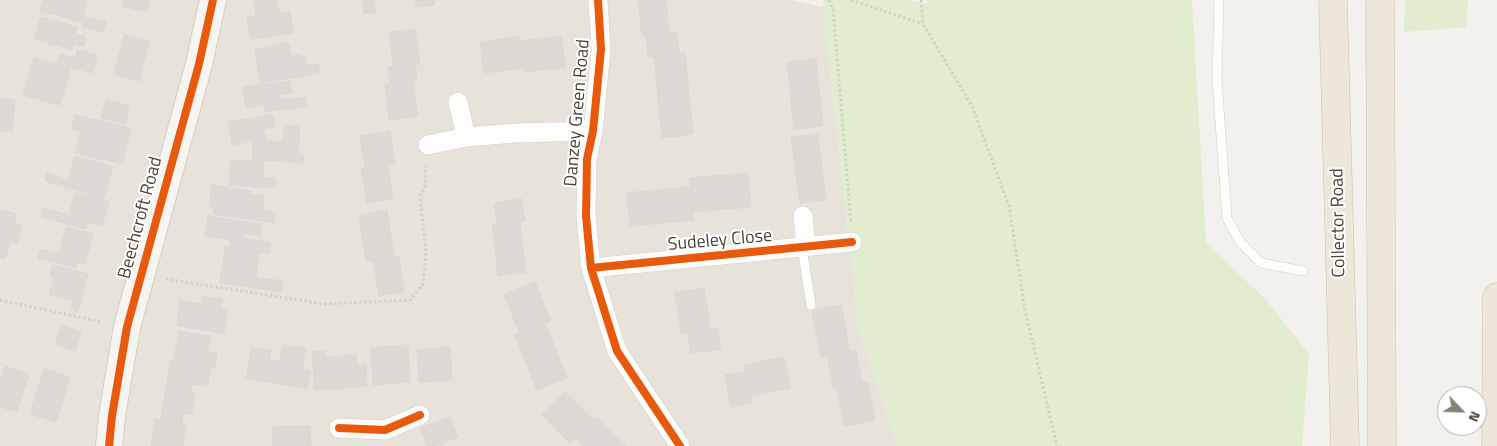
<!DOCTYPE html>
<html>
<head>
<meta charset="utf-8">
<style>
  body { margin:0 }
  #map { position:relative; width:1497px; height:446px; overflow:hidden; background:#f3f1ee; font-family:"Titillium Web",sans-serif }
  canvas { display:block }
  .north { position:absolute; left:1437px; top:386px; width:50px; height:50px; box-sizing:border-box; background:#fff; border:1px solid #b7b4af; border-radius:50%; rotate:114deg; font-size:14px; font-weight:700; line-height:20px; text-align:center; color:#4a4338 }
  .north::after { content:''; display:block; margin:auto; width:18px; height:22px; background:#858078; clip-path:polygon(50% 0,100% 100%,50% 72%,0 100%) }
</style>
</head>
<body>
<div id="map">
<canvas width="1497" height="446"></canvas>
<div class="north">N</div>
</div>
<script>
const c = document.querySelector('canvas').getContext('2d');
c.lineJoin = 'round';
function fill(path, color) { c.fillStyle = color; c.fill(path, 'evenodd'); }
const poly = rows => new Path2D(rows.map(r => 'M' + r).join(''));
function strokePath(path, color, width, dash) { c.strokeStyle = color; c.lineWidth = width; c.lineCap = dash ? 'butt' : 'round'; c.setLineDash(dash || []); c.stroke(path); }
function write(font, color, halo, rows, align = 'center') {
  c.font = font + ' "Titillium Web",sans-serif'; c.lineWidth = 4; c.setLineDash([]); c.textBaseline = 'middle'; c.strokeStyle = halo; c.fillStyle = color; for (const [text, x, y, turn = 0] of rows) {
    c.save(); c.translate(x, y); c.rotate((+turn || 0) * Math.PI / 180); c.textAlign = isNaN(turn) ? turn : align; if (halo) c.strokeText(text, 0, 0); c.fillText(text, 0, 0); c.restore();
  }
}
const residential = poly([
  [0,0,791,0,823,7,858,327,898,446,0,446]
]);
const green = poly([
  [824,0,911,0,927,4,927,0,1192,0,1206,242,1267,301,1309,354,1302,446,898,446,858,327,823,7],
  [1405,0,1468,0,1466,27,1404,32]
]);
const building = poly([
  [43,0,87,0,83,16,106,22,103,32,82,27,83,22,40,11,43,0],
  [124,0,150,0,147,12,123,6,124,0],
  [254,0,277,0,279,13,290,11,293,33,250,39,247,17,256,16,254,0],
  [363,0,374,0,376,12,364,14,363,0],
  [415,0,425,0,426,6,416,7,415,0],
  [425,0,434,0,435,5,426,6,425,0],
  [638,0,666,0,669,33,642,36,638,0],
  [41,17,77,27,75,34,84,36,86,39,85,44,82,46,74,44,72,50,34,39,41,17],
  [415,29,420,64,393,67,389,32,415,29],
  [677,32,679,54,648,57,646,35,677,32],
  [125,34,149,41,139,81,114,74,125,34],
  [519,36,523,68,484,73,480,42,519,36],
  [561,36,565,67,524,72,520,41,561,36],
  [289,43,291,56,300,54,305,58,306,66,318,64,320,73,260,83,255,49,289,43],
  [77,50,97,55,95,64,75,58,77,50],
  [685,53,693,134,662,138,654,56,685,53],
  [60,54,95,64,92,73,71,67,60,105,23,95,34,57,57,64,60,54],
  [816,59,823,126,794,130,787,62,816,59],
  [415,64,417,80,390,83,388,67,415,64],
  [290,81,292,93,280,95,281,100,305,97,306,106,265,112,264,105,246,108,243,87,290,81],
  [413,81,418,116,389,120,385,84,413,81],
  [0,98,15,100,12,132,0,131,0,98],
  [106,99,130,106,125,124,101,118,106,99],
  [75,115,131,128,122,164,75,153,81,131,72,129,75,115],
  [273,115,275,127,264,129,266,141,283,142,285,125,300,126,298,153,253,150,252,141,232,145,228,122,273,115],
  [390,131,395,164,365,169,360,136,390,131],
  [818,134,826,200,800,203,791,137,818,134],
  [253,150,304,154,303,163,264,160,263,177,276,178,275,188,229,185,231,160,252,162,253,150],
  [75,156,113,167,104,199,45,181,47,173,68,180,75,156],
  [387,165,393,199,367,203,361,169,387,165],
  [748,173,751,207,693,212,690,178,748,173],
  [212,185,250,191,250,194,264,196,262,211,275,213,274,223,213,214,214,207,209,206,212,185],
  [690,187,694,220,630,226,626,193,690,187],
  [75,193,109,202,102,226,88,222,85,229,41,217,43,208,69,215,75,193],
  [522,199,525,221,497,225,494,203,522,199],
  [2,210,17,214,14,224,22,226,17,244,10,242,5,259,0,258,0,215,2,210],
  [387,210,394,258,366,262,359,215,387,210],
  [208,216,262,224,260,236,244,233,243,238,270,242,269,254,229,248,230,240,205,236,208,216],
  [520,222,526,272,498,276,492,225,520,222],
  [66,227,93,234,85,264,77,262,76,268,38,258,40,249,59,254,66,227],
  [225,247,259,252,256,277,283,281,281,292,220,283,225,247],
  [399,257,404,292,379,296,373,261,399,257],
  [53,265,88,274,78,312,71,309,73,301,49,295,54,278,50,277,53,265],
  [535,282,551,321,520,334,504,294,535,282],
  [704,288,710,329,681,333,675,293,704,288],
  [203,296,222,299,220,308,228,309,224,333,177,326,180,300,202,304,203,296],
  [841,305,850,352,821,358,812,311,841,305],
  [545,323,567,378,537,390,515,335,545,323],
  [62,325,81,332,75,351,55,344,62,325],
  [718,328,721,349,691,353,688,332,718,328],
  [179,331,211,336,208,352,217,353,215,367,174,360,179,331],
  [283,345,306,349,302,370,310,371,307,389,276,383,283,345],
  [408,345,410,382,373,385,371,348,408,345],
  [252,347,271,350,269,360,280,362,276,383,246,378,252,347],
  [450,347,452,380,419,382,417,350,450,347],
  [325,351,326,357,356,355,357,366,366,365,367,386,315,390,312,352,325,351],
  [856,351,862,383,834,389,827,356,856,351],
  [784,357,790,388,750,396,744,365,784,357],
  [170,360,211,366,208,386,192,384,191,392,166,388,170,360],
  [5,366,29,374,17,412,0,407,0,383,5,366],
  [44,369,70,377,56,422,30,414,44,369],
  [746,371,752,403,731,407,725,375,746,371],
  [868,382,875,420,844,426,837,388,868,382],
  [166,388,195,393,192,414,183,413,182,424,161,420,166,388],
  [565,391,594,420,570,443,542,414,565,391],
  [450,417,458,437,435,446,427,446,420,428,450,417],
  [597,417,626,446,583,446,576,438,597,417],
  [155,419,186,424,183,446,176,445,176,446,151,446,155,419],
  [310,426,311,446,273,446,272,427,310,426]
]);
const path = poly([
  [829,0,833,9,851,223],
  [851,0,923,24],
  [921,0,923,24,972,106,1009,206,1025,310,1057,446],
  [166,279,324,304,410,300,423,284,426,253,420,196,425,187,426,164],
  [0,300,102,322]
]);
const lane = poly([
  [1219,0,1217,80,1227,218,1240,242,1261,263,1303,271],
  [802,248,811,305]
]);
const street = poly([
  [598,0,601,49,593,131,587,159,586,216,591,268,617,351,680,446],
  [458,102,466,137],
  [428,145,466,137,515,133,593,131],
  [803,216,806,247],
  [591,268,852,242],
  [339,428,385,430,420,415]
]);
const secondary = poly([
  [109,446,112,416,127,327,199,64,213,0]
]);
const highway = poly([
  [1333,0,1345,446],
  [1380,0,1382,446],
  [1496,446,1497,297]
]);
const cycleway = poly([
  [598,0,601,49,593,131,587,159,586,216,591,268,617,351,680,446],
  [591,268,852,242],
  [339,428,385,430,420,415],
  [109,446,112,416,127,327,199,64,213,0]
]);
const streetNames = [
  ["Danzey Green Road",578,113,-85],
  ["Beechcroft Road",141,218,-75],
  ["Collector Road",1339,223,-91],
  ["Sudeley Close",720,241,-5]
];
fill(residential, '#e7e3db');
fill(green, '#e1edce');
fill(building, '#dddad6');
strokePath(building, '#dcd8d3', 1);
strokePath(lane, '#d1cfcb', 10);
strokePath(street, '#d1cfcb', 20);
strokePath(secondary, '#d2cec5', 28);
strokePath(highway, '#cbbea9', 29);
strokePath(path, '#d3d1cc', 3, [2.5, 2.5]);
strokePath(lane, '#fdfdfc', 9);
strokePath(street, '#fdfdfc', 19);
strokePath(secondary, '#f7f5f1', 26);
strokePath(highway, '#ede7da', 28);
strokePath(cycleway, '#e8590c', 8);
write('18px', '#4a4338', '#fff', streetNames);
</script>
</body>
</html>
